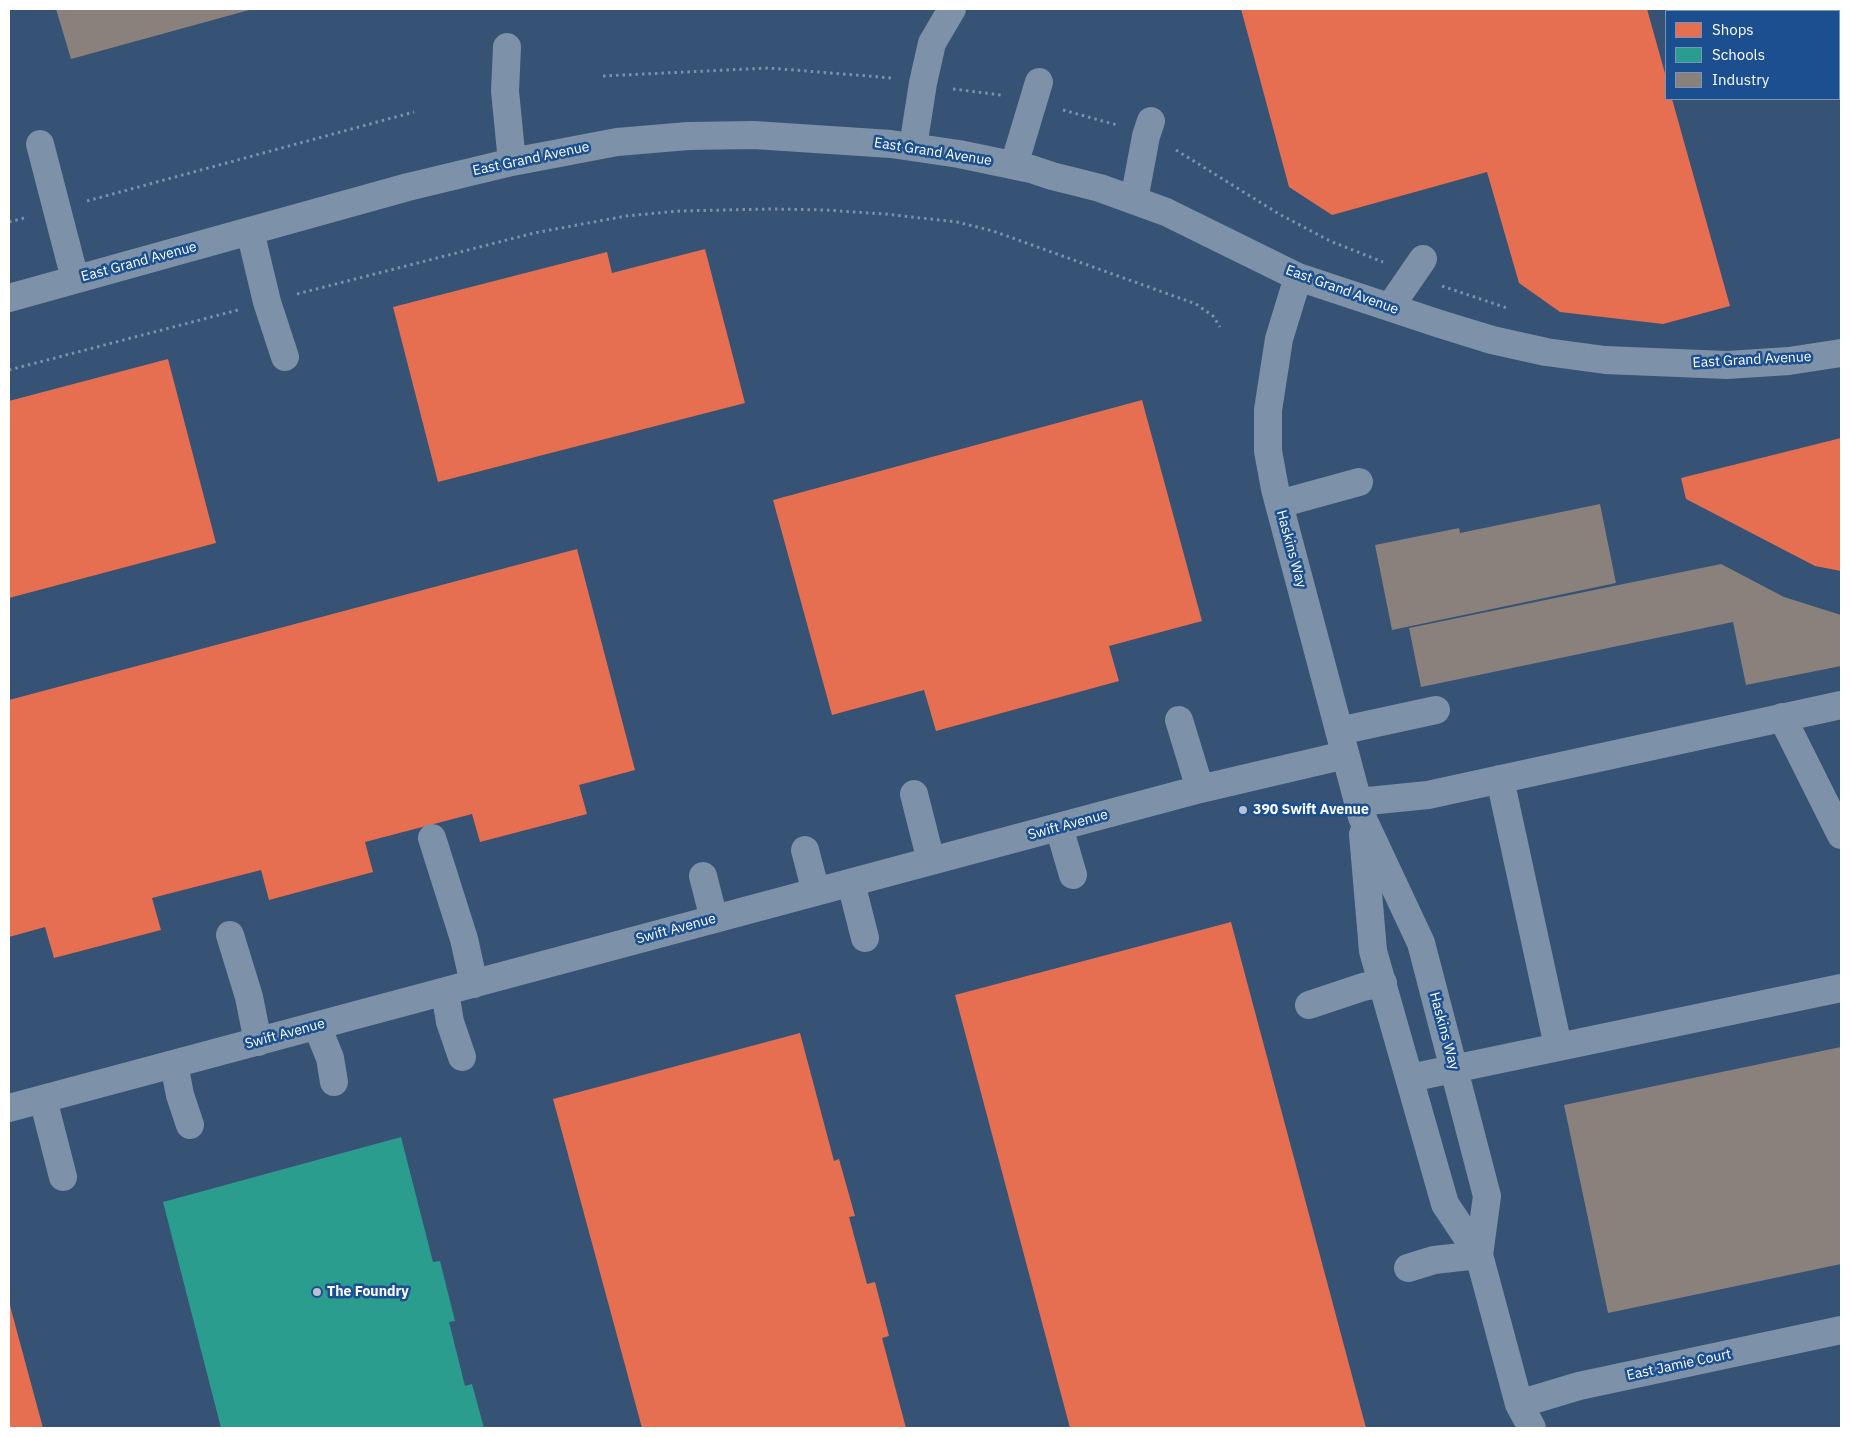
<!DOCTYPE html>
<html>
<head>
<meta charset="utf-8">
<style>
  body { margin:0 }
  #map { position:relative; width:1850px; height:1437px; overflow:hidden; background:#365274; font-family:"IBM Plex Sans",sans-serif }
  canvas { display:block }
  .frame { position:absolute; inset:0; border:10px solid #fff; pointer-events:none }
  .legend { position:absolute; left:1665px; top:10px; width:175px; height:90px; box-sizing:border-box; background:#1b4f8f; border:1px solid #7695bc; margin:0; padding:6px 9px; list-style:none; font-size:15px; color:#fff }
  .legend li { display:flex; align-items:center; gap:10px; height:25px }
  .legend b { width:25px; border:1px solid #7695bc }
</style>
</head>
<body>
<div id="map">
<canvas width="1850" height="1437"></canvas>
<div class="frame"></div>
<ul class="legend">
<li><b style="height:14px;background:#e76f51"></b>Shops</li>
<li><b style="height:14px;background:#2a9d8f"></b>Schools</li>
<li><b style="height:14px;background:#8a817c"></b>Industry</li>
</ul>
</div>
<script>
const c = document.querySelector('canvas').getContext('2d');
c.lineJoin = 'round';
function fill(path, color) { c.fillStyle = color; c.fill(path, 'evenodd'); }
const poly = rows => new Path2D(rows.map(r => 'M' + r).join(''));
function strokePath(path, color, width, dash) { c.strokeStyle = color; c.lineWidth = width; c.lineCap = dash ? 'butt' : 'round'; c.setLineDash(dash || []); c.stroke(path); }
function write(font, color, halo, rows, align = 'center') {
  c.font = font + ' "IBM Plex Sans",sans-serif'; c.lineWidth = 5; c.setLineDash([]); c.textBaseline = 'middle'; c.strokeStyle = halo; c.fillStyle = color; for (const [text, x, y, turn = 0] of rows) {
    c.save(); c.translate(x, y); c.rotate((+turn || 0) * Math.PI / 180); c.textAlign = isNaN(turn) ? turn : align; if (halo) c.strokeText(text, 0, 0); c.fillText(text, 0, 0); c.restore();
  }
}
const shops = poly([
  [1241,9,1647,9,1666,77,1666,99,1672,99,1730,306,1663,324,1560,312,1519,283,1487,172,1332,215,1289,187],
  [705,249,745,403,438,482,393,307,607,252,612,273],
  [168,359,216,543,9,598,9,401],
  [1142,400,1202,621,1109,646,1119,681,936,731,924,690,832,715,773,500],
  [1841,438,1841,571,1815,566,1686,499,1681,478],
  [577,549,635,770,579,785,587,814,480,842,472,814,365,842,373,872,269,900,261,870,152,898,161,930,54,958,45,927,9,937,9,700],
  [1231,922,1366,1428,1070,1428,955,995],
  [800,1033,834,1161,839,1159,855,1216,849,1217,867,1284,875,1282,889,1336,882,1338,906,1428,642,1428,553,1099],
  [9,1302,43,1428,9,1428]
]);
const schools = poly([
  [401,1137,433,1262,440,1261,455,1321,449,1322,465,1386,472,1384,484,1428,221,1428,163,1202]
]);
const industry = poly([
  [56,9,253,9,71,59],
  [1600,504,1616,583,1392,630,1375,545,1459,528,1460,533],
  [1721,564,1784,597,1841,615,1841,666,1746,685,1733,622,1421,687,1409,628],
  [1841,1047,1841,1264,1608,1313,1564,1105]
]);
const path = poly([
  [603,76,769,68,892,78],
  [953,89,1001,95],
  [1063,110,1117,125],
  [1176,150,1279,214,1330,241,1383,262],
  [87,201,414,112],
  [9,222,28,217],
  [1442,286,1507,308],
  [297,294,534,233,626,216,679,211,771,209,824,210,885,214,957,222,993,231,1196,304,1213,316,1220,327],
  [9,370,238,310]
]);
const minor = poly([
  [507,47,505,91,512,162],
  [40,144,75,279],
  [913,147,923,83,932,43,952,9],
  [1014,165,1039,82],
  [1134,200,1146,136,1151,121],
  [250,231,267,302,285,357],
  [1298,277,1279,339,1268,410,1268,451,1275,489,1362,817,1421,943,1487,1196,1479,1255],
  [9,298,408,187,512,162,617,142,688,136,754,135,891,144,959,154,1031,169,1052,176,1100,188,1166,212,1298,277,1440,324,1492,340,1546,352,1605,360,1727,365,1789,361,1841,353],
  [1390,307,1423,259],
  [1279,504,1359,482],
  [1782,717,1841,835],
  [1179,720,1200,789],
  [1339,731,1436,710],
  [1500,779,1558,1046],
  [914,794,931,861],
  [1358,802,1428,795,1841,705],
  [1059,827,1073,875],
  [1363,834,1373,951,1445,1204,1479,1255,1519,1404,1532,1428],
  [432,838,464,939,474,984],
  [805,850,816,892],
  [703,876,714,919],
  [851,883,865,938],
  [230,935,249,997,258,1042],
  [445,992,450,1022,462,1057],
  [1309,1005,1363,987,1383,983],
  [317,1026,330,1058,334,1082],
  [174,1064,180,1095,190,1125],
  [1410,1078,1841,988],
  [43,1099,63,1177],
  [9,1108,1200,789,1345,755],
  [1408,1268,1434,1260,1479,1255],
  [1519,1404,1579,1386,1841,1330]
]);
const markers = [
  [1243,810,5,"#b9c2ce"],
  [317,1292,5,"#b9c2ce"]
];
const streetNames = [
  ["East Grand Avenue",933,152,9],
  ["East Grand Avenue",531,159,-12],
  ["East Grand Avenue",139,262,-15],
  ["East Grand Avenue",1342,290,20],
  ["East Grand Avenue",1752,360,-3],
  ["Haskins Way",1291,549,75],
  ["Swift Avenue",1068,825,-15],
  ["Swift Avenue",676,929,-15],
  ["Haskins Way",1444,1031,75],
  ["Swift Avenue",285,1034,-15],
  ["East Jamie Court",1679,1365,-12]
];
const poiNames = [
  ["390 Swift Avenue",1253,810],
  ["The Foundry",327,1292]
];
fill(shops, '#e76f51');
fill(schools, '#2a9d8f');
fill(industry, '#8a817c');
strokePath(path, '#7d92a8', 3, [2.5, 4]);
strokePath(minor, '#7d92a8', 28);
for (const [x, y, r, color] of markers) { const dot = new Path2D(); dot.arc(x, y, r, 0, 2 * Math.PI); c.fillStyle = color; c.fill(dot); strokePath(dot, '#1b4f8f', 2); }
write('14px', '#fff', '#1b4f8f', streetNames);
write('bold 14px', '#fff', '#1b4f8f', poiNames, 'left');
</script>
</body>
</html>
